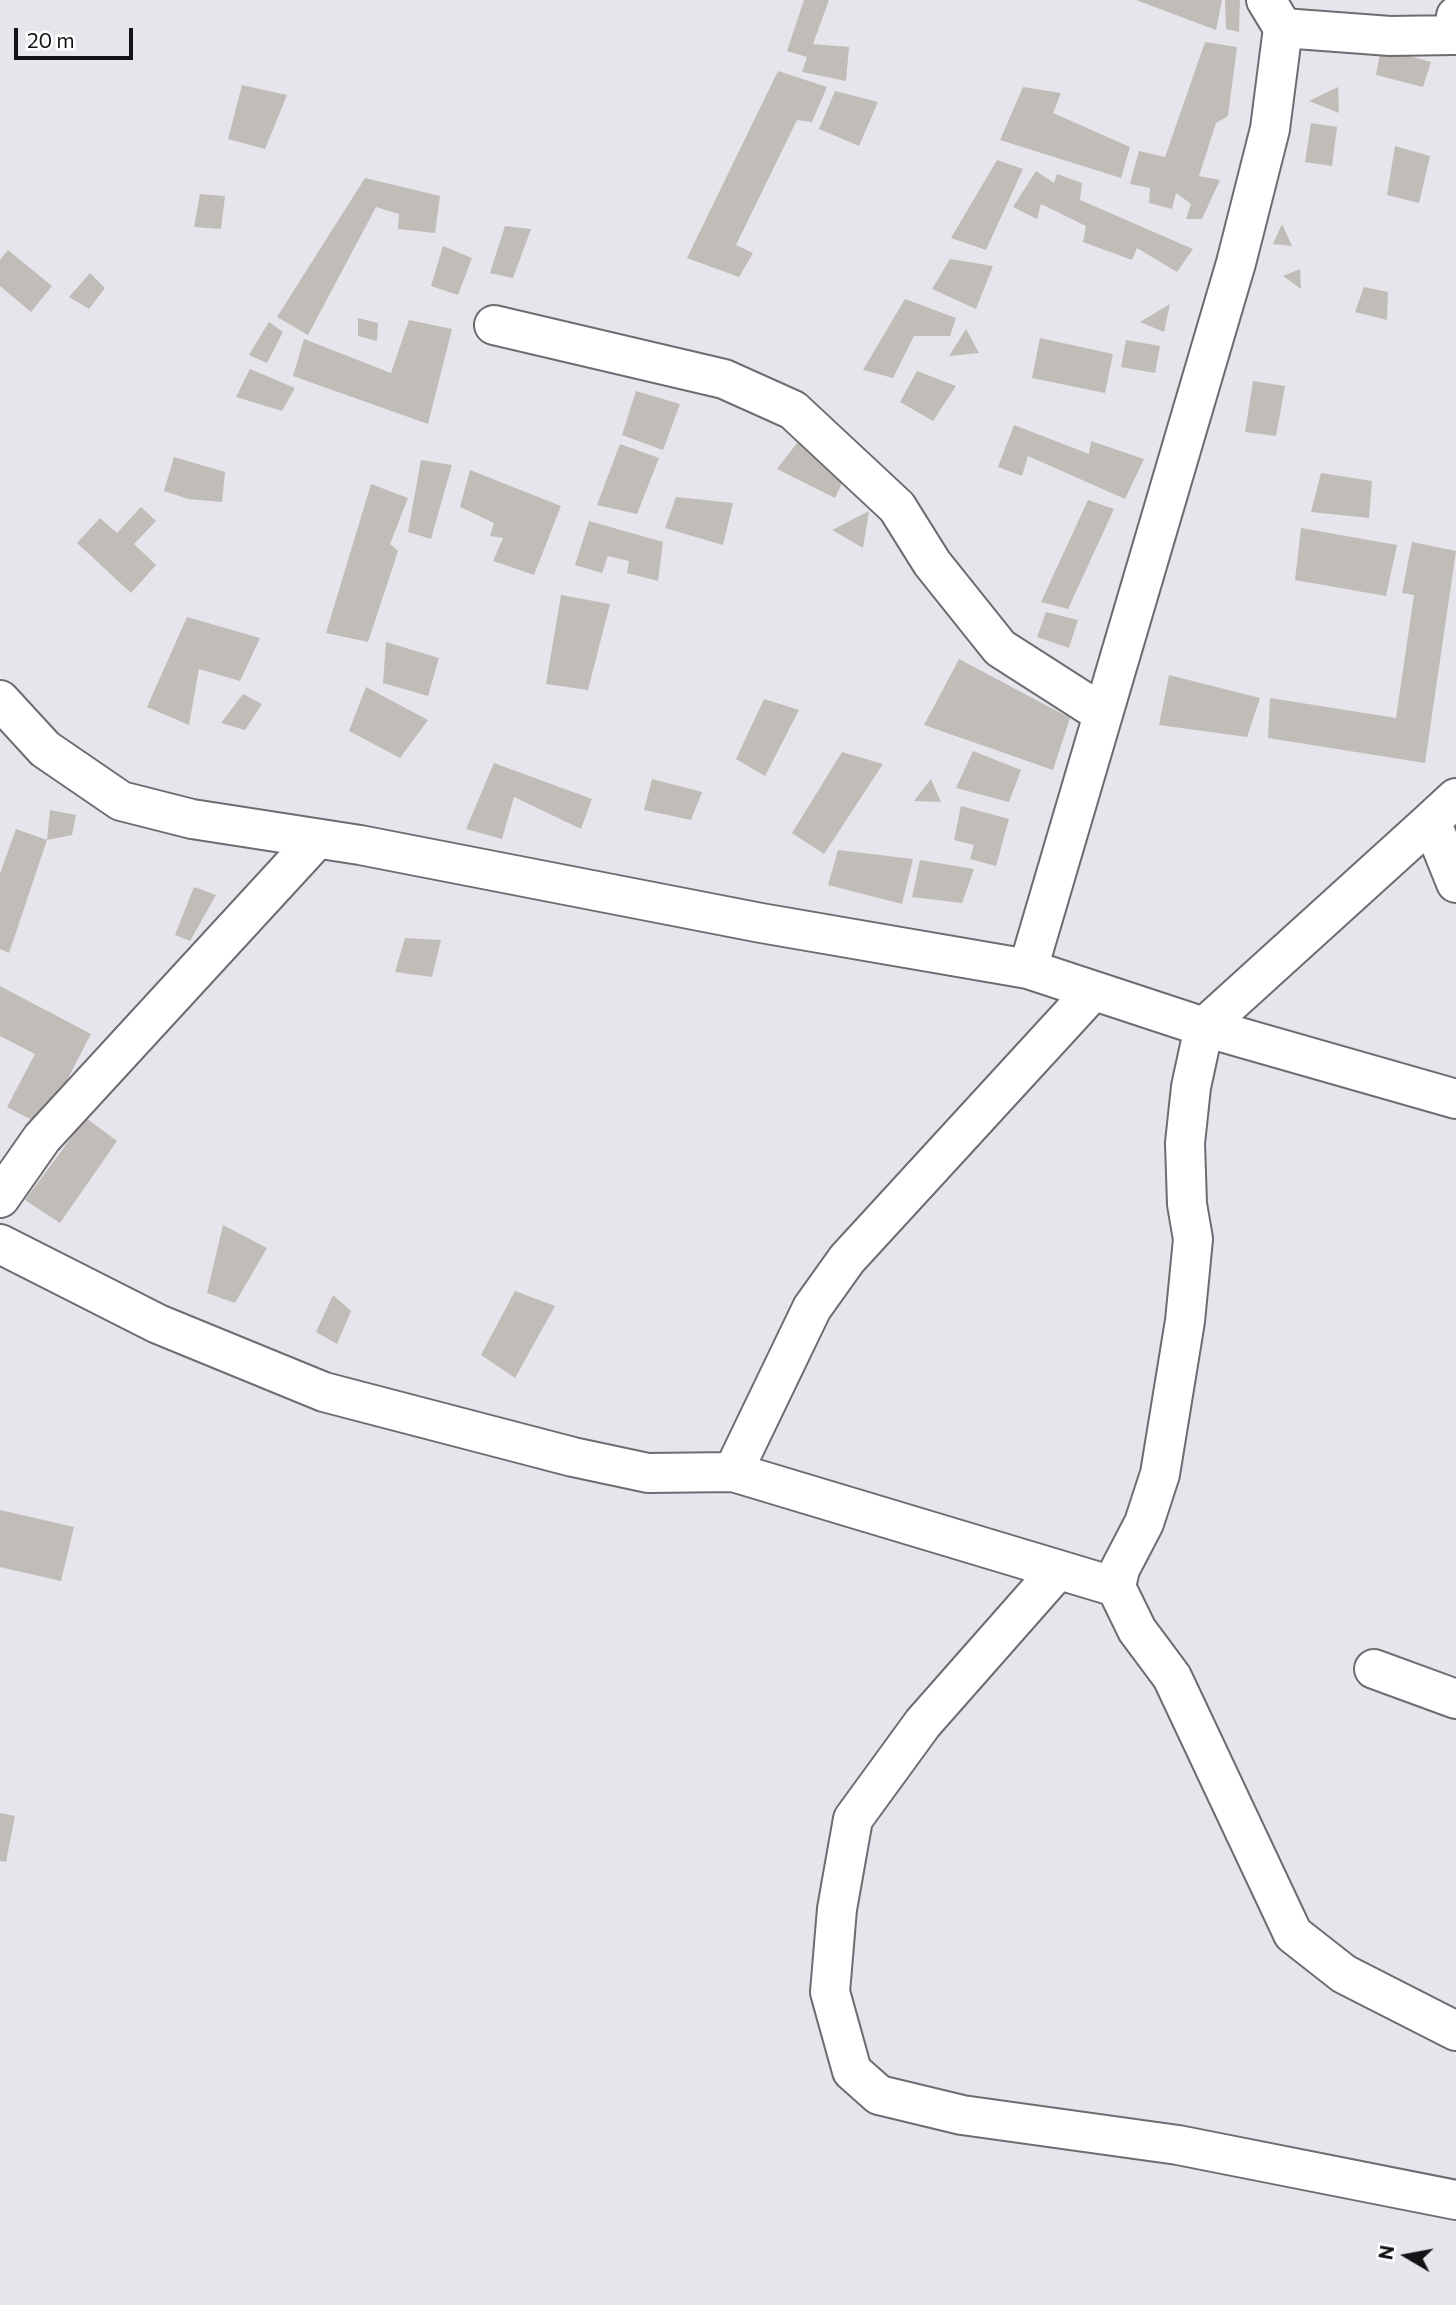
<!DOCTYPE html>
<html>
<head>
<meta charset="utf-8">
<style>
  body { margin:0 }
  #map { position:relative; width:1456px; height:2305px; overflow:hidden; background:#e7e5ec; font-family:Commissioner,sans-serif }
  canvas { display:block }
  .north { position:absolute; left:1372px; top:2221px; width:70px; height:70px; -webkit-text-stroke:5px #fff; paint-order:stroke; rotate:280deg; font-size:19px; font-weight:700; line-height:28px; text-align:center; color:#131315 }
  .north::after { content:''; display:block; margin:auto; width:24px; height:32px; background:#131315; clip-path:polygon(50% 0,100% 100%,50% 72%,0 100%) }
  .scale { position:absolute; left:14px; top:28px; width:119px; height:32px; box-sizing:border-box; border:4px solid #131315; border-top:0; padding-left:9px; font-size:21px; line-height:24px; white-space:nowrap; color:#131315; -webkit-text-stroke:5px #fff; paint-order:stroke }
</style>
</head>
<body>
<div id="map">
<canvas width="1456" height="2305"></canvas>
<div class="north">N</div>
<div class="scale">20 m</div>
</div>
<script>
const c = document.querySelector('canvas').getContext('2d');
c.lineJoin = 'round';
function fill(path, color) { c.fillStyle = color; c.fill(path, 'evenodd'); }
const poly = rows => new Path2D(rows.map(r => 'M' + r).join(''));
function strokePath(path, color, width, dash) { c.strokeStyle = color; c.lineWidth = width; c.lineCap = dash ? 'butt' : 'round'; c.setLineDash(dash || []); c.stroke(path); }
const building = poly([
  [804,0,829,0,813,44,849,47,846,81,802,72,807,57,787,51],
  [1136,0,1222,0,1216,30],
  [1225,0,1240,0,1239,32,1226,29],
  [1205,42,1237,47,1228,116,1216,123,1199,176,1220,180,1202,219,1186,219,1191,204,1176,193,1172,209,1149,203,1150,188,1130,184,1139,151,1165,157],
  [1381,48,1431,62,1423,87,1376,75],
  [778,71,827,87,812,122,797,120,736,245,753,253,739,277,687,258],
  [242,85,287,95,265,149,228,139],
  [1023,87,1061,93,1053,113,1130,147,1121,178,1000,140],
  [1338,87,1339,113,1309,101],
  [835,91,878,102,859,146,819,129],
  [1311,123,1337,127,1332,166,1305,162],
  [1395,146,1430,156,1419,203,1387,195],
  [997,160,1023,169,986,250,951,238],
  [1036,171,1054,183,1057,174,1082,183,1080,200,1193,249,1177,272,1137,248,1132,260,1083,242,1086,226,1041,204,1037,219,1013,207],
  [365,178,440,196,435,233,398,229,399,214,376,207,308,335,277,317],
  [200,194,225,196,221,229,194,227],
  [1282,224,1292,246,1273,244],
  [505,226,531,229,513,278,490,273],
  [443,246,472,258,458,295,431,286],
  [8,250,52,286,31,312,0,286,0,260],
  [950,259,993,266,976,309,932,289],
  [1300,269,1301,289,1283,276],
  [90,273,105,288,89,309,69,297],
  [1364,287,1388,292,1387,320,1355,312],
  [905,299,956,318,950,336,914,336,893,378,863,370],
  [1170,304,1164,332,1140,322],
  [358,318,378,323,377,341,358,336],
  [409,320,452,329,428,424,293,376,304,339,391,373],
  [269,322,283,332,267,363,249,355],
  [966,329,979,353,949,356],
  [1040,338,1113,354,1105,393,1032,378],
  [1126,340,1160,346,1155,373,1121,367],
  [250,369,295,388,282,411,236,397],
  [917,371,956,386,933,421,900,402],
  [1253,381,1285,386,1276,436,1245,432],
  [636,391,680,404,663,450,622,435],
  [1014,425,1089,454,1091,441,1144,459,1125,499,1028,456,1022,476,998,467],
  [797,443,849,468,835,498,777,469],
  [620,444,659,458,637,514,597,505],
  [174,457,225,472,222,502,188,499,164,491],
  [421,460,452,465,431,539,408,532],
  [470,470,561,506,534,575,493,561,503,538,490,536,494,523,460,507],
  [1321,473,1372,481,1369,518,1311,512],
  [371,484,408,498,390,544,398,551,368,642,326,633],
  [676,497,733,503,723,545,665,528],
  [1088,500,1114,509,1068,609,1041,602],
  [141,507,156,521,134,544,156,565,131,593,77,543,100,518,117,533],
  [869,511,863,548,832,530],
  [589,521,663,542,658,581,627,573,629,561,608,556,602,573,575,565],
  [1301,528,1397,545,1386,596,1295,580],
  [1412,542,1456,551,1425,763,1268,738,1270,698,1396,718,1414,595,1402,593],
  [561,595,610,604,588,690,546,684],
  [1046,612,1078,620,1069,648,1037,637],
  [187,617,260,638,240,681,199,669,189,725,147,707],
  [386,642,439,658,428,696,383,683],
  [959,659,1070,718,1053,770,924,725],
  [1169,675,1260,698,1247,737,1159,725],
  [366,687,428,720,400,758,349,731],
  [243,694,262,704,245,730,221,723],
  [764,699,799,710,765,776,736,759],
  [973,751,1021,770,1009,802,956,788],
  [842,752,883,764,824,854,792,833],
  [494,763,592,799,581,829,514,797,502,839,466,829],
  [652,779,702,792,691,820,644,810],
  [931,779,941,802,914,801],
  [961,806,1009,819,996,866,970,859,974,845,954,840],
  [50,810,76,815,72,835,47,840,9,953,0,949,0,874,16,829,47,840],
  [838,850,913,859,902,904,828,885],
  [920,860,974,869,962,903,912,897],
  [194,887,216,895,190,941,175,935],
  [405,938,441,940,432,977,395,972],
  [0,986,91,1034,43,1126,7,1107,35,1054,0,1036],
  [86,1118,117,1141,60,1223,25,1200],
  [223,1225,267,1248,235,1303,207,1293],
  [515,1291,555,1306,515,1378,481,1355],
  [333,1295,351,1311,337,1344,316,1332],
  [0,1510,74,1527,61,1581,0,1567],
  [0,1813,15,1816,6,1862,0,1861]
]);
const minor = poly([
  [1283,28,1390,36,1454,35,1456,16],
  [494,325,724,379,793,410,897,507,932,563,1000,648,1103,714],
  [0,700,45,749,121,801,192,819,360,845,761,923,1028,969,1204,1027,1456,1099],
  [1456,798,1431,821,1456,883],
  [1431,821,1204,1027,1191,1087,1185,1143,1187,1204,1193,1239,1185,1321,1160,1474,1144,1523,1120,1569,1116,1587,1137,1630,1172,1677,1293,1934,1344,1974,1456,2031],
  [1028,969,1236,263,1270,129,1283,28,1266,0],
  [0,1198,42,1138,317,839],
  [0,1244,158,1324,324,1392,573,1457,648,1473,733,1472,1116,1587],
  [733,1472,812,1308,847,1259,1093,991],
  [1057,1571,923,1723,853,1819,837,1909,830,1992,852,2071,879,2095,962,2115,1178,2145,1456,2200],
  [1374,1669,1456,1699]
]);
fill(building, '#c0bcb7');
strokePath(minor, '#6e6c72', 42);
strokePath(minor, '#fff', 38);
</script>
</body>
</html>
